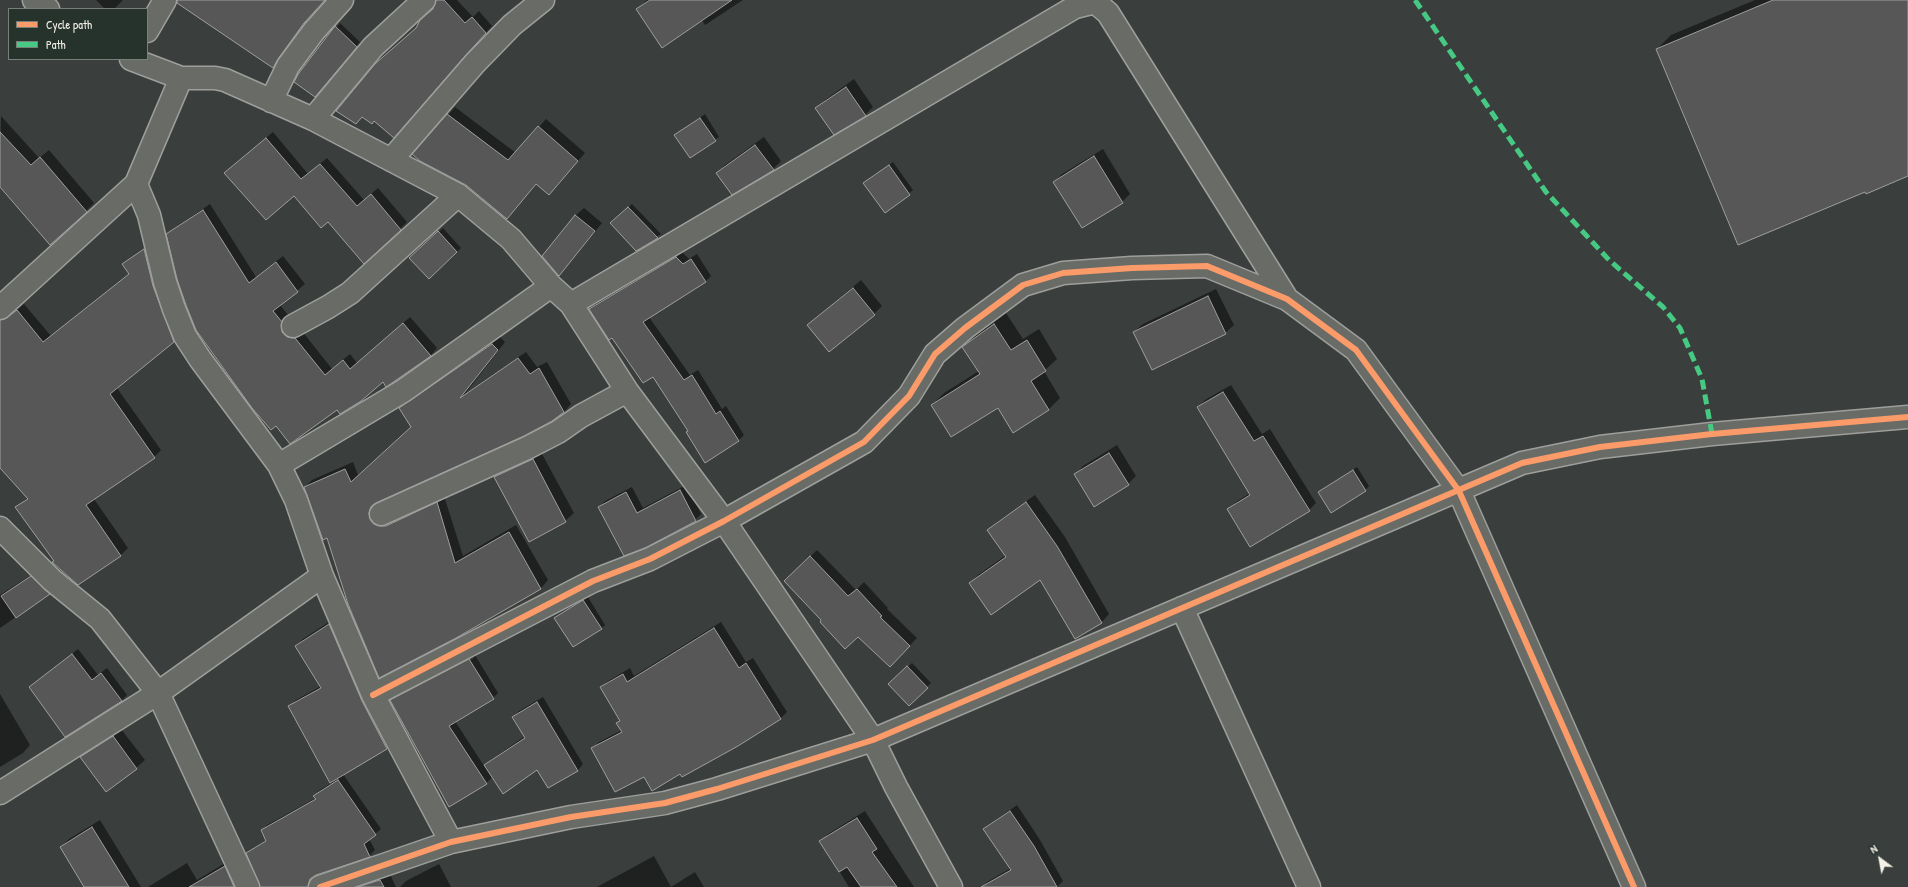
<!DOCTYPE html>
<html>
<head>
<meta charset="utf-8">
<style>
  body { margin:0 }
  #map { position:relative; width:1908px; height:887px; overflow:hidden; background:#3a3e3c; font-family:"Patrick Hand",sans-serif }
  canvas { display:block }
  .legend { position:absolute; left:8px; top:8px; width:140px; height:52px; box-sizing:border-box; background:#26332d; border:1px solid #787f78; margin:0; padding:5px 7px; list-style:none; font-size:12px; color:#f4f1e8 }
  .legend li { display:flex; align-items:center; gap:8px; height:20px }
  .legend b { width:20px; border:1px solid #787f78 }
  .north { position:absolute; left:1860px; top:839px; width:40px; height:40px; -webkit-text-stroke:3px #26332d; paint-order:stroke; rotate:328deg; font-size:11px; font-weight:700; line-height:16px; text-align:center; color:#f4f1e8 }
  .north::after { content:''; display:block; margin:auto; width:14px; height:18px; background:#f4f1e8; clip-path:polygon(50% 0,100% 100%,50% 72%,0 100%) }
</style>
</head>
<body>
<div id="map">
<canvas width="1908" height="887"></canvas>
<ul class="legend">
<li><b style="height:5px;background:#fa9b69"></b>Cycle path</li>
<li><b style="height:5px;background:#46c982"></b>Path</li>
</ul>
<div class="north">N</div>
</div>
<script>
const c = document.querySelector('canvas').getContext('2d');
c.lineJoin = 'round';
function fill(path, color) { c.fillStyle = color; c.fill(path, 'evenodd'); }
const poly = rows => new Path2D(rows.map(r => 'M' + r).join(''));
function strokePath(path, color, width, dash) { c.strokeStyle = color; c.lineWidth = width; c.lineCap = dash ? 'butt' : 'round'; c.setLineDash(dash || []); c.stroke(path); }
const shadow = poly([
  [96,0,123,0,114,9,105,9],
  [200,0,325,0,311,15,285,50,280,59,273,67],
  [444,0,457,0,473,17,479,11,492,26,472,47,422,23],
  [647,0,743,0,705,25,702,20,637,10],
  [1755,0,1908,0,1908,175,1657,49,1671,35],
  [340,23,360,42,319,91,300,73],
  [854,79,873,107,865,115,834,133,817,108,825,100],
  [455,107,516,153,546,119,585,153,556,186,537,183,507,218,466,184,448,115],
  [705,114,719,137,715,140,675,135],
  [1,116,39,158,49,150,94,203,86,211,0,185],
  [273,132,308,174,327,158,364,200,378,188,407,222,364,262,328,221,294,194,232,166],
  [764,137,781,161,773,169,717,173,725,165],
  [1103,149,1130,194,1122,202,1054,182,1062,174],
  [893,162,913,190,885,212,869,180],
  [210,204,256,277,283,256,305,284,280,305,288,315,289,325,302,331,332,369,350,354,357,363,410,317,437,348,431,355,386,385,383,381,340,413,168,235,175,228],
  [632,204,661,234,636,250,615,220],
  [584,208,602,223,567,266,575,216],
  [443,228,461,248,429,278,414,254],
  [151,243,181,335,117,388,161,450,154,457,94,499,128,548,121,555,78,584,55,561,17,507,28,498,0,466,0,319,7,313,16,311,24,304,51,336,130,273,124,264],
  [682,252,689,259,697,254,711,276,706,281,649,317,690,375,698,370,722,409,726,406,744,435,738,441,689,431,653,376,612,336,590,309,596,303],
  [861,280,882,306,874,314,808,325],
  [1216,289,1234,325,1225,333,1134,332,1143,324],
  [1006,313,1023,339,1039,329,1057,359,1044,371,1060,398,1048,410,932,405,944,393,979,371,964,347,976,335],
  [500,337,505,342,465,394,526,352,537,367,547,362,571,404,564,412,377,501,376,505,444,496,463,556,516,525,548,580,541,588,455,637,328,537,305,487,312,480,353,462,358,475,412,427,400,408,408,401],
  [1231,385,1262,434,1270,429,1316,503,1309,510,1229,509,1236,502,1250,493,1198,407,1205,400],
  [1117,445,1136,476,1128,484,1075,475,1083,466],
  [541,452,574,513,565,521,529,540,495,477,503,469],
  [1357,467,1369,486,1365,490,1319,492],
  [686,485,701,514,695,520,644,547,599,507,605,501,632,487,643,508],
  [1035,495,1065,537,1109,614,1101,623,1041,578,970,583,978,575,1006,555,988,530,997,522],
  [817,550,856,590,864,582,888,608,887,609,917,638,890,666,858,636,823,620,785,581],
  [39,570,57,586,49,594,0,628,0,595],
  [588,597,605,625,601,629,556,618],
  [335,618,393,742,387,748,343,774,381,829,369,839,375,850,369,856,247,854,267,840,262,831,267,825,316,798,314,796,320,790,331,783,290,706,296,700,321,686,296,646,303,639],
  [721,622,746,662,753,658,787,712,780,719,681,773,644,775,593,748,599,742,622,730,617,723,620,720,601,687,608,681,630,668,634,676],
  [78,649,98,675,107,668,127,695,122,700,66,735,36,682],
  [475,655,498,693,493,698,455,721,484,766,491,760,525,736,513,717,519,711,543,697,583,764,578,770,548,787,538,769,493,777,486,783,450,806,391,700,397,695],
  [473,656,474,658,396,698,396,696],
  [912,663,931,683,909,704,889,684],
  [0,694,30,745,23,753,0,767],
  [121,729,145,760,136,768,82,757,90,749],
  [1017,805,1040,840,1063,881,1057,887,982,887,987,882,1011,868,984,829,991,823],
  [865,811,914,887,849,887,821,841,828,834],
  [100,820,141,887,85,887,61,847,69,839],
  [654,856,671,887,695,872,704,887,597,887],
  [232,859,246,887,148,887,187,863,197,880],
  [439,864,451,887,400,887,406,881],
  [389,872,396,887,345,887]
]);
const building = poly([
  [177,0,325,0,304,23,278,59,273,68,177,3,177,0],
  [436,0,444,0,465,23,472,17,486,33,466,55,394,138,374,121,372,124,362,117,356,124,336,111,375,64,416,28,420,20,433,9,436,0],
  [650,0,732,0,662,48,636,9,650,0],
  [1773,0,1908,0,1908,176,1866,194,1865,192,1738,245,1656,49,1773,0],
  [335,26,357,47,315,97,294,82,299,73,335,26],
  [846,87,866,116,834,135,815,108,846,87],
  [447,114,508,160,538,126,578,161,549,195,536,184,507,219,466,185,420,161,412,154,447,114],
  [700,118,716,141,690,158,674,135,700,118],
  [0,132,31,165,40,157,87,212,50,245,0,187,0,132],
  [266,138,301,179,320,164,357,206,371,194,401,230,364,264,328,222,321,228,294,196,266,220,224,173,266,138],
  [755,145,774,170,732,195,716,173,755,145],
  [1094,156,1123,203,1082,228,1053,182,1094,156],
  [889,165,910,195,885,213,863,183,889,165],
  [628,207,658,238,636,251,610,223,628,207],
  [203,210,249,283,276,262,298,292,273,311,282,322,282,332,287,337,295,338,325,375,343,360,350,369,403,323,431,356,386,387,383,382,361,401,340,414,337,410,290,444,276,426,271,430,252,408,196,330,186,305,177,279,166,234,203,210],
  [575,215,595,231,559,276,542,256,575,215],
  [438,231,457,252,429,279,409,258,438,231],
  [144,249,153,286,174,342,110,394,155,458,86,505,121,556,78,585,52,562,54,561,15,507,28,499,0,468,0,320,8,317,17,310,43,342,129,274,122,264,144,249],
  [676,257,683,264,691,259,706,282,643,322,684,380,692,375,716,414,720,411,739,441,705,463,686,432,688,431,653,377,643,383,612,338,609,340,589,309,676,257],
  [853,288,875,315,829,352,807,325,853,288],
  [1208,296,1226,334,1152,370,1133,332,1208,296],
  [994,324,1011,350,1027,340,1046,371,1031,381,1049,410,1013,433,998,408,951,437,931,405,980,374,962,347,994,324],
  [492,344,498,350,460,398,518,358,530,374,539,368,564,412,552,421,522,437,376,503,371,507,369,513,370,519,374,524,380,526,386,526,437,502,455,563,509,532,541,589,456,638,379,678,348,604,327,538,323,540,304,487,345,469,351,482,411,427,399,408,492,344],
  [1223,392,1254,441,1263,436,1310,511,1250,547,1227,509,1250,495,1197,407,1223,392],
  [1109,453,1129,485,1094,507,1074,474,1109,453],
  [533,459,566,522,529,542,494,477,533,459],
  [1353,470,1366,491,1331,513,1318,492,1353,470],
  [680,490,696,521,645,548,624,556,598,507,626,492,637,513,680,490],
  [1026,502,1057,546,1102,623,1075,639,1040,580,991,615,969,583,1006,557,987,530,1026,502],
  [810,556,848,596,857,589,882,616,880,617,910,646,890,667,858,637,845,649,820,622,821,620,784,581,810,556],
  [31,576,50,594,16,618,1,596,31,576],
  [583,600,602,629,573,647,554,618,583,600],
  [329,624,362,701,387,749,330,783,288,706,321,688,295,646,329,624],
  [714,628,739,668,746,663,781,719,738,746,682,777,680,774,652,791,644,777,615,792,591,748,622,732,616,723,620,721,600,687,623,674,627,682,714,628],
  [72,654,92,680,101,673,122,701,65,737,29,687,72,654],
  [469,659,494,699,449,726,487,784,449,807,390,700,469,659],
  [907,666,928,688,909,706,888,684,907,666],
  [537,702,578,771,548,788,537,770,503,794,484,765,525,738,512,717,537,702],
  [113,736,137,769,106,792,80,757,113,736],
  [338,780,376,835,364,844,370,857,316,875,310,879,308,887,260,887,246,853,266,841,261,830,316,799,313,796,338,780],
  [1010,811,1034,846,1057,887,981,887,1011,870,983,829,1010,811],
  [857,818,877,849,872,852,897,887,861,887,847,867,839,872,819,841,857,818],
  [92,827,129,887,84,887,60,847,92,827],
  [225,866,234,887,189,887,225,866],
  [380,880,384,887,358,887,380,880]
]);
const street = poly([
  [34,0,48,9],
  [147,31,165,0],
  [131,59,181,78,215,78,225,80,313,119,458,195,511,239,551,286,571,304,627,391,724,521,873,740,896,787,951,887],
  [181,78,136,184,149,215,165,282,174,309,185,336,200,359,279,465,296,500,322,576,373,695,451,842],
  [271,101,288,66,314,31,342,0],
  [313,119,373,47,424,0],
  [391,160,475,63,512,25,543,0],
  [571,304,1075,7,1095,2,1108,13,1287,299],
  [0,308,136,184],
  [293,326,328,307,350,293,458,195],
  [279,465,403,391,551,286],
  [381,514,527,448,558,432,581,416,627,391],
  [0,528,52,580,100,619,158,693,248,887],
  [1182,608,1309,887],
  [373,695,593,581,650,559,724,521,864,442,909,396,935,354,965,328,1023,285,1063,273,1132,268,1207,266,1287,299,1356,350,1459,491,1634,887],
  [0,793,158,693,322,576],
  [320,887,451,842,571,817,665,803,717,789,873,740,1522,463,1600,447,1712,434,1908,417]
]);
const quiet = poly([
  [1415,0,1546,192,1609,260,1663,307,1680,328,1702,379,1712,434]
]);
const cycleway = poly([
  [373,695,593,581,650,559,724,521,864,442,909,396,935,354,965,328,1023,285,1063,273,1132,268,1207,266,1287,299,1356,350,1459,491,1634,887],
  [320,887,451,842,571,817,665,803,717,789,873,740,1522,463,1600,447,1712,434,1908,417]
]);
fill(shadow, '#0007');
fill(building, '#575757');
strokePath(building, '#9e9f9d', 1);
strokePath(street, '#9e9f9d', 25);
strokePath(street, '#686b66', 22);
strokePath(quiet, '#46c982', 5, [10, 5]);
strokePath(cycleway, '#fa9b69', 6);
</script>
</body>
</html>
